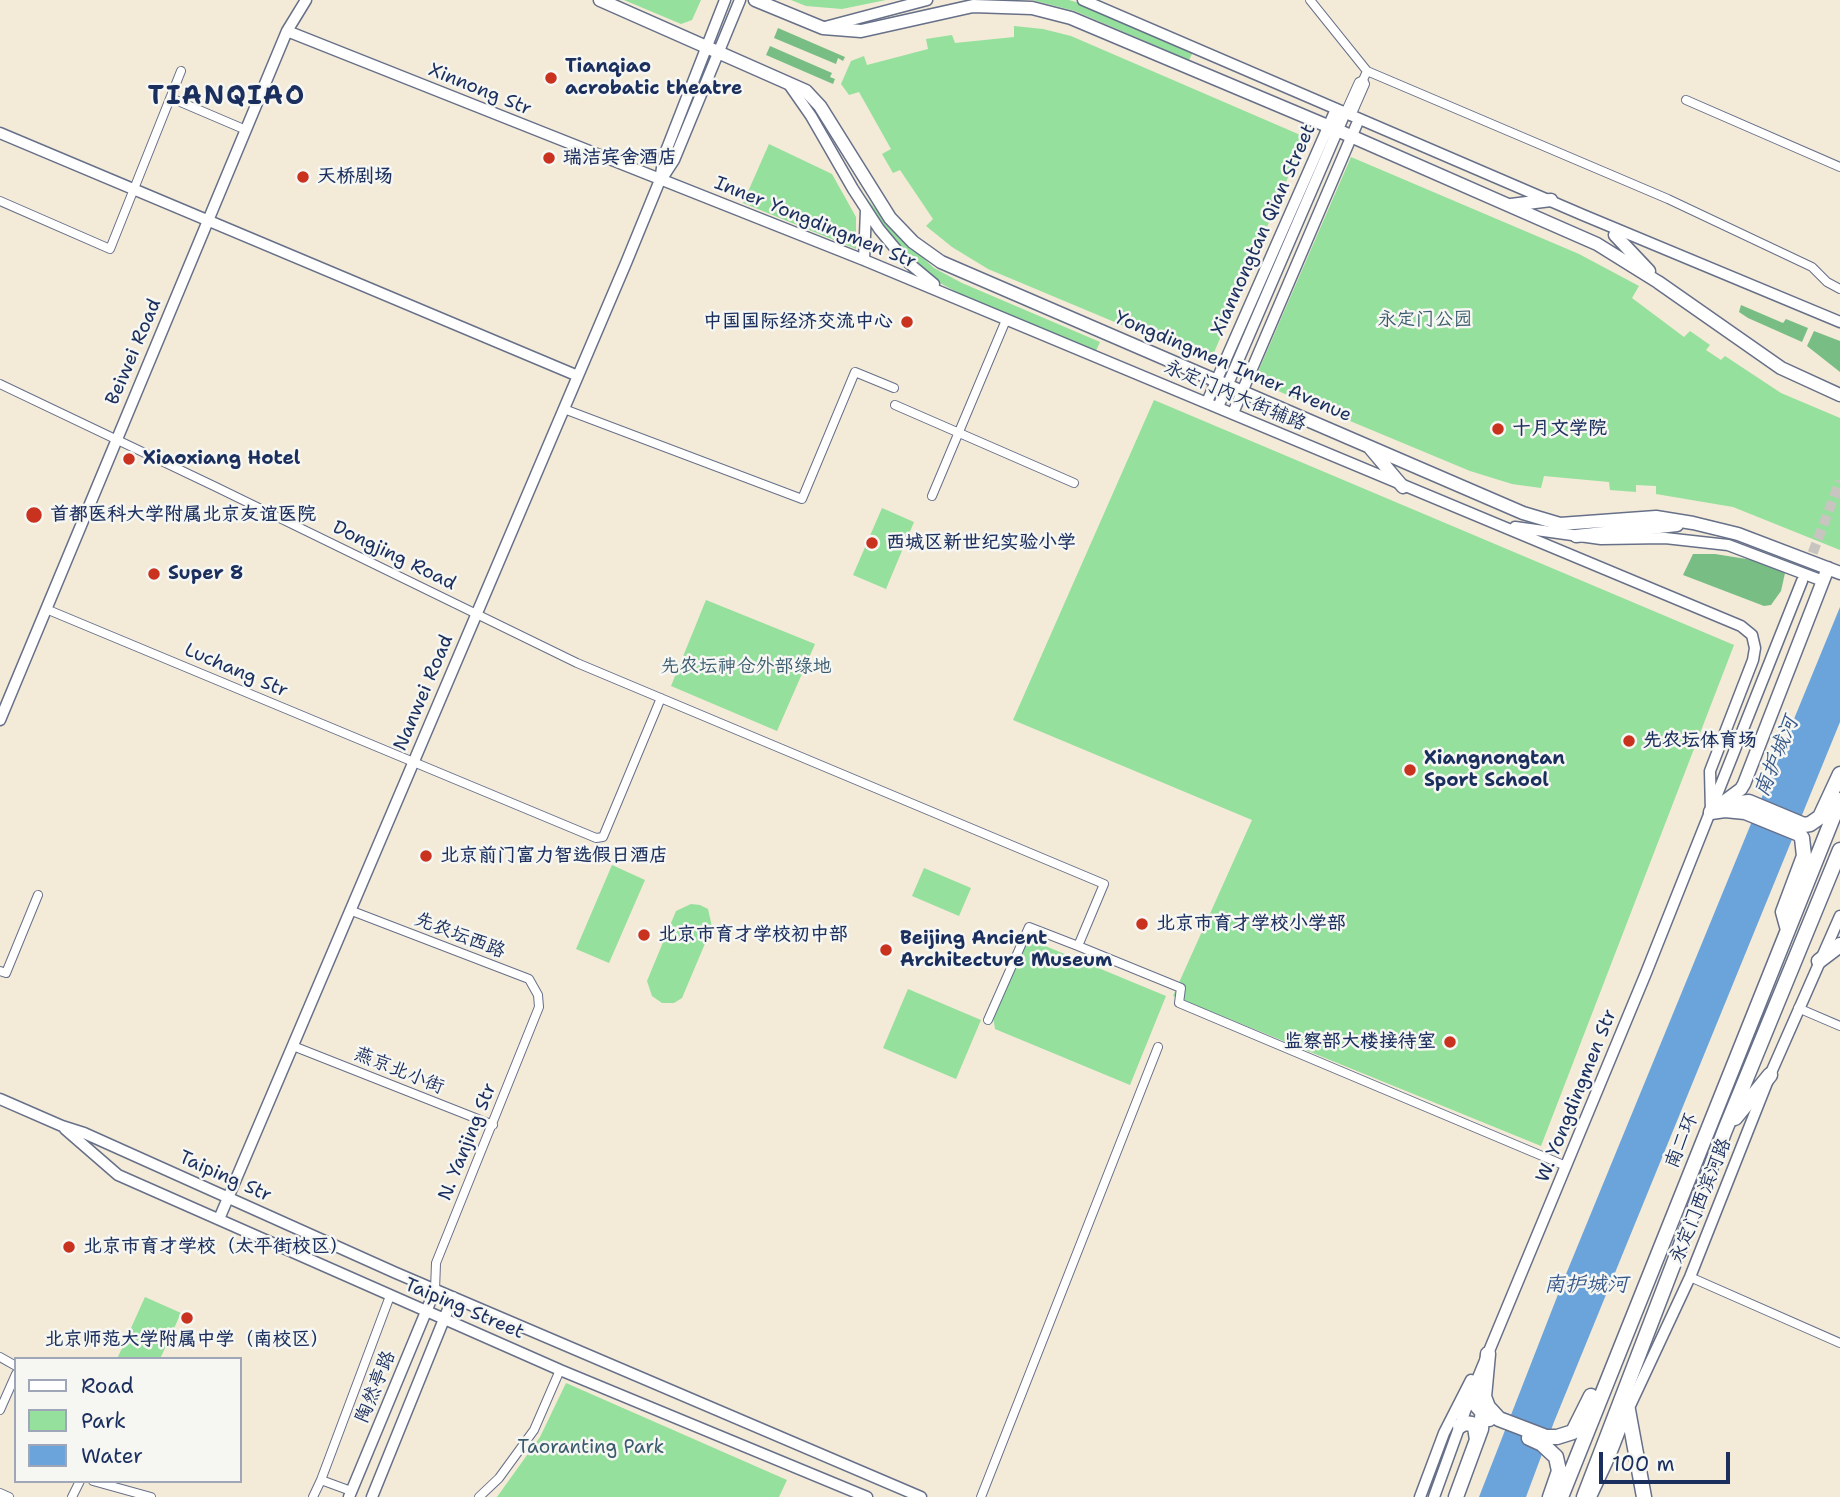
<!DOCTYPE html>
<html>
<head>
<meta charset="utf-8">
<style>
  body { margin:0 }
  #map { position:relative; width:1840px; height:1497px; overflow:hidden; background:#f3ead8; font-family:"Shantell Sans",sans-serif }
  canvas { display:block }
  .legend { position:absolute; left:14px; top:1357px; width:228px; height:126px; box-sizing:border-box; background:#f6f6f2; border:2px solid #9ea6b7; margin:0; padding:9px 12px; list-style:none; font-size:21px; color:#1b2f5e }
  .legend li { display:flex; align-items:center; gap:14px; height:35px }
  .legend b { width:35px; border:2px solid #9ea6b7 }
  .scale { position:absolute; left:1599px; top:1452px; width:131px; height:32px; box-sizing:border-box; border:4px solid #1b2f5e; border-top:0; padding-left:9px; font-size:21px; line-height:24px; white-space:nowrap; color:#1b2f5e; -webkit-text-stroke:5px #f6f6f2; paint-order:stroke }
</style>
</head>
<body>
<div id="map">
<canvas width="1840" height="1497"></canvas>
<ul class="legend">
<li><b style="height:9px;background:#fff"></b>Road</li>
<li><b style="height:19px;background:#95e09c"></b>Park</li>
<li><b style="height:19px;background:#6ba4db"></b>Water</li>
</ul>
<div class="scale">100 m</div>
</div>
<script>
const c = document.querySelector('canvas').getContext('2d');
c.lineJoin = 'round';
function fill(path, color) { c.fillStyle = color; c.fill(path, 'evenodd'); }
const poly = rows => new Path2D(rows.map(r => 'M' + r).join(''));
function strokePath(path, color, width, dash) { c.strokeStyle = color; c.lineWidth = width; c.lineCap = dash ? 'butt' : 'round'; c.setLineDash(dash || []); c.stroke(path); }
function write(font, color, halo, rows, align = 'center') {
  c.font = font + ' "Shantell Sans","LXGW WenKai TC",sans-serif'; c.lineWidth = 5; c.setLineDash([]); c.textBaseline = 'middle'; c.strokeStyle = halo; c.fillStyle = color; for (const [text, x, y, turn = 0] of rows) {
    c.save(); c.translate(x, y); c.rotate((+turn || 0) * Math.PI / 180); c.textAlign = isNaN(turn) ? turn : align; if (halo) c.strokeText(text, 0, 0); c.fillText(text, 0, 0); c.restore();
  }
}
const green = poly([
  [624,0,701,0,692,20,681,24],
  [791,0,886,0,842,9,806,6],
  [1032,0,1069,0,1079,3,1193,52,1189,60,1075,11],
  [1014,26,1043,29,1071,36,1305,137,1210,362,988,269,952,247,926,226,933,219,900,170,893,173,882,154,891,149,859,92,849,95,841,84,851,61,864,56,867,65,928,49,926,39,952,35,955,43,1014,37],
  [769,144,832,174,856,217,856,249,743,203],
  [1351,157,1579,254,1639,286,1632,298,1684,337,1690,331,1710,345,1706,350,1721,360,1725,356,1781,393,1840,418,1840,550,1733,507,1656,494,1656,486,1636,485,1636,492,1610,490,1609,482,1544,476,1541,488,1512,484,1470,471,1254,381],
  [864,195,892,229,934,268,962,283,1100,342,1095,353,964,296,940,283,918,266,890,238],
  [1154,400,1734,645,1541,1146,1173,996,1252,820,1013,720],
  [882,508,914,522,886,589,853,575],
  [706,600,815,644,777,731,671,686],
  [612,865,645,880,609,963,576,949],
  [924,868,971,888,959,916,912,896],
  [691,904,700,905,708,909,712,927,682,998,674,1003,662,1003,652,996,647,981,676,911],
  [1026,938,1166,996,1130,1085,995,1029,993,1017],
  [908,989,981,1020,956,1079,883,1048],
  [145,1297,181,1313,160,1359,117,1359],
  [566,1383,787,1480,779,1497,497,1497,540,1437]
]);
const forest = poly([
  [778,28,845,57,843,61,838,58,836,64,774,38],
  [770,46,832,73,830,77,835,79,833,84,766,55],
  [1741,305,1783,323,1786,319,1808,328,1802,342,1748,318,1739,312],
  [1814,331,1840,341,1840,372,1807,346],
  [1693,554,1715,554,1759,561,1785,573,1781,591,1771,605,1764,606,1683,575]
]);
const water = poly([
  [1840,607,1840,722,1554,1422,1526,1497,1479,1497,1564,1279]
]);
const secondaryTunnel = poly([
  [1802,581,1840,481]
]);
const street = poly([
  [1310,0,1367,71,1668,199,1812,267,1827,282,1840,289],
  [171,98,246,130],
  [1686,100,1840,167],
  [1345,113,1359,82,1363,80,1367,71],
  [1351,116,1365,84,1363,80],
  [0,201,110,249,181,71],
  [0,384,216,487,577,663,1104,884,1078,946,1181,988,1179,1003,1566,1166],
  [895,405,1074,483],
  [564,409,802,499,855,372,894,388],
  [932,496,1006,320],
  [46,609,596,838,603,837,661,698],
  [352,911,529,979,538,995,539,1007,436,1263,435,1290],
  [0,971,6,973,38,895],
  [1798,1008,1840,1026],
  [988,1020,1029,927,1078,946],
  [293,1046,493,1125],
  [1690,1277,1840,1343],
  [0,1357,16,1366],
  [0,1410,16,1374],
  [321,1480,351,1491],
  [93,1481,151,1497],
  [0,1493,9,1497],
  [72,1497,80,1481],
  [313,1497,321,1480,390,1296],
  [479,1497,499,1478,534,1430,560,1370],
  [981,1497,1158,1047]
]);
const secondary = poly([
  [1083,0,1583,215,1840,322],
  [825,27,927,0],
  [287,31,864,260,1741,626,1752,635,1755,648,1753,660,1710,771,1711,812],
  [788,83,811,116,853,189,879,229,904,259,934,284],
  [0,133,578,376],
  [663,177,674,160,740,0],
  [864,260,866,210],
  [1207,402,1336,109],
  [1218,407,1345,113],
  [1233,413,1359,119],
  [1515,527,1601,539,1665,538,1728,545,1823,581],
  [0,720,287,31,306,0],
  [0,1099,62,1126,84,1133,396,1273,921,1497],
  [65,1129,118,1175,560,1370,867,1497],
  [219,1219,626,263,660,180,664,156,725,0],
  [349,1497,435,1290],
  [372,1497,453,1297],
  [1420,1497,1444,1433,1471,1380],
  [1434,1497,1472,1392,1646,973,1802,581],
  [1591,1497,1611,1454,1628,1410,1690,1277,1770,1075,1840,916]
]);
const primary = poly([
  [600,0,806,91,820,106,890,218,913,242,941,262,1523,513,1560,524,1656,517,1693,523,1738,534,1840,573],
  [755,0,823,28,861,31,973,6,1032,8,1071,18,1337,130,1597,244,1658,282,1781,368,1840,395],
  [1511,205,1551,200],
  [1615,235,1649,271],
  [1370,448,1403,487],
  [1576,536,1677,525],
  [1718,806,1741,789,1744,784,1828,568]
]);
const highway = poly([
  [1728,804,1749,802,1804,825,1810,824,1820,817,1840,774],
  [1711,812,1725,810,1745,812,1799,834,1802,838,1804,856,1783,912,1788,930],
  [1819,961,1840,945],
  [1735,1118,1770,1075],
  [1472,1392,1477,1406,1489,1419],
  [1483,1394,1488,1407,1499,1419,1546,1437,1557,1437,1573,1432,1591,1396],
  [1628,1410,1644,1497],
  [1460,1426,1464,1423,1472,1424,1475,1427,1477,1440],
  [1529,1438,1542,1444,1556,1457,1559,1471,1550,1497],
  [1456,1497,1481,1429,1488,1354],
  [1561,1497,1840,800],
  [1584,1497,1725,1130,1840,850]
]);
const markers = [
  [551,78,7,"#c8321e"],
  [549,158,7,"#c8321e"],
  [303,177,7,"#c8321e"],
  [907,322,7,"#c8321e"],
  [1498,429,7,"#c8321e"],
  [129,459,7,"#c8321e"],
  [34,515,9,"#c8321e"],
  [872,543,7,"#c8321e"],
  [154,574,7,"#c8321e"],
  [1629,741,7,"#c8321e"],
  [1410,770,7,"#c8321e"],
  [426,856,7,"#c8321e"],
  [1142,924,7,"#c8321e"],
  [644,935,7,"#c8321e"],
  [886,950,7,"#c8321e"],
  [1450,1042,7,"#c8321e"],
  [69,1247,7,"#c8321e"],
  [187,1318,7,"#c8321e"]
];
const poiNames = [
  ["Tianqiao",565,67],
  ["acrobatic theatre",565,89],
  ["瑞洁宾舍酒店",563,158],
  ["天桥剧场",317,177],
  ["中国国际经济交流中心",893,322,"right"],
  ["十月文学院",1512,429],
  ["Xiaoxiang Hotel",143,459],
  ["首都医科大学附属北京友谊医院",50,515],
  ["西城区新世纪实验小学",886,543],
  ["Super 8",168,574],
  ["先农坛体育场",1643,741],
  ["Xiangnongtan",1424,759],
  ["Sport School",1424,781],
  ["北京前门富力智选假日酒店",440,856],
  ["北京市育才学校小学部",1156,924],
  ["北京市育才学校初中部",658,935],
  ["Beijing Ancient",900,939],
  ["Architecture Museum",900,961],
  ["监察部大楼接待室",1436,1042,"right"],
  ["北京市育才学校（太平街校区）",83,1247],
  ["北京师范大学附属中学（南校区）",187,1340,"center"]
];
const streetNames = [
  ["Xinnong Str",480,90,22],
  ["Inner Yongdingmen Str",815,223,22],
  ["Xiannongtan Qian Street",1264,230,-66],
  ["Beiwei Road",134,352,-67],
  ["Yongdingmen Inner Avenue",1233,367,23],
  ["永定门内大街辅路",1235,396,23],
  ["Dongjing Road",394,556,26],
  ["Luchang Str",236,671,23],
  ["Nanwei Road",424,693,-67],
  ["先农坛西路",460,936,21],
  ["燕京北小街",399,1071,22],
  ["W. Yongdingmen Str",1577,1096,-68],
  ["南二环",1682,1141,-68],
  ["N. Yanjing Str",468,1142,-68],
  ["Taiping Str",225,1177,24],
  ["永定门西滨河路",1701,1201,-68],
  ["Taiping Street",464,1309,23],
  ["陶然亭路",376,1387,-68]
];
const parkNames = [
  ["永定门公园",1425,320],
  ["先农坛神仓外部绿地",746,667],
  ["Taoranting Park",591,1448]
];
const waterNames = [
  ["南护城河",1777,757,-68],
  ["南护城河",1586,1286]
];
const districtNames = [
  ["TIANQIAO",227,97]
];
fill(green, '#95e09c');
fill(forest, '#78be84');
fill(water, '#6ba4db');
strokePath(secondaryTunnel, '#c8c5c0', 10, [10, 5]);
strokePath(street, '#677089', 10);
strokePath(secondary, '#677089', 13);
strokePath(primary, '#677089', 15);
strokePath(highway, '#677089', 17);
strokePath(street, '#fff', 8);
strokePath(secondary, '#fff', 10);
strokePath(primary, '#fff', 12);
strokePath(highway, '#fff', 14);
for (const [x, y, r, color] of markers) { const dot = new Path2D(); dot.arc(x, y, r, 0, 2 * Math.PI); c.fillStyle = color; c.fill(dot); strokePath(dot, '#f6f6f2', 2.5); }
write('bold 19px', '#1b2f5e', '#f6f6f2', poiNames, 'left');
write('19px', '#1b2f5e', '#f6f6f2', streetNames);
write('19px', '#3a5b6e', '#f6f6f2', parkNames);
write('italic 21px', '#37588a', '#f6f6f2', waterNames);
c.letterSpacing = '2px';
write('bold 26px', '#1b2f5e', '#f6f6f2', districtNames);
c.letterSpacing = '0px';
</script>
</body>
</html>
